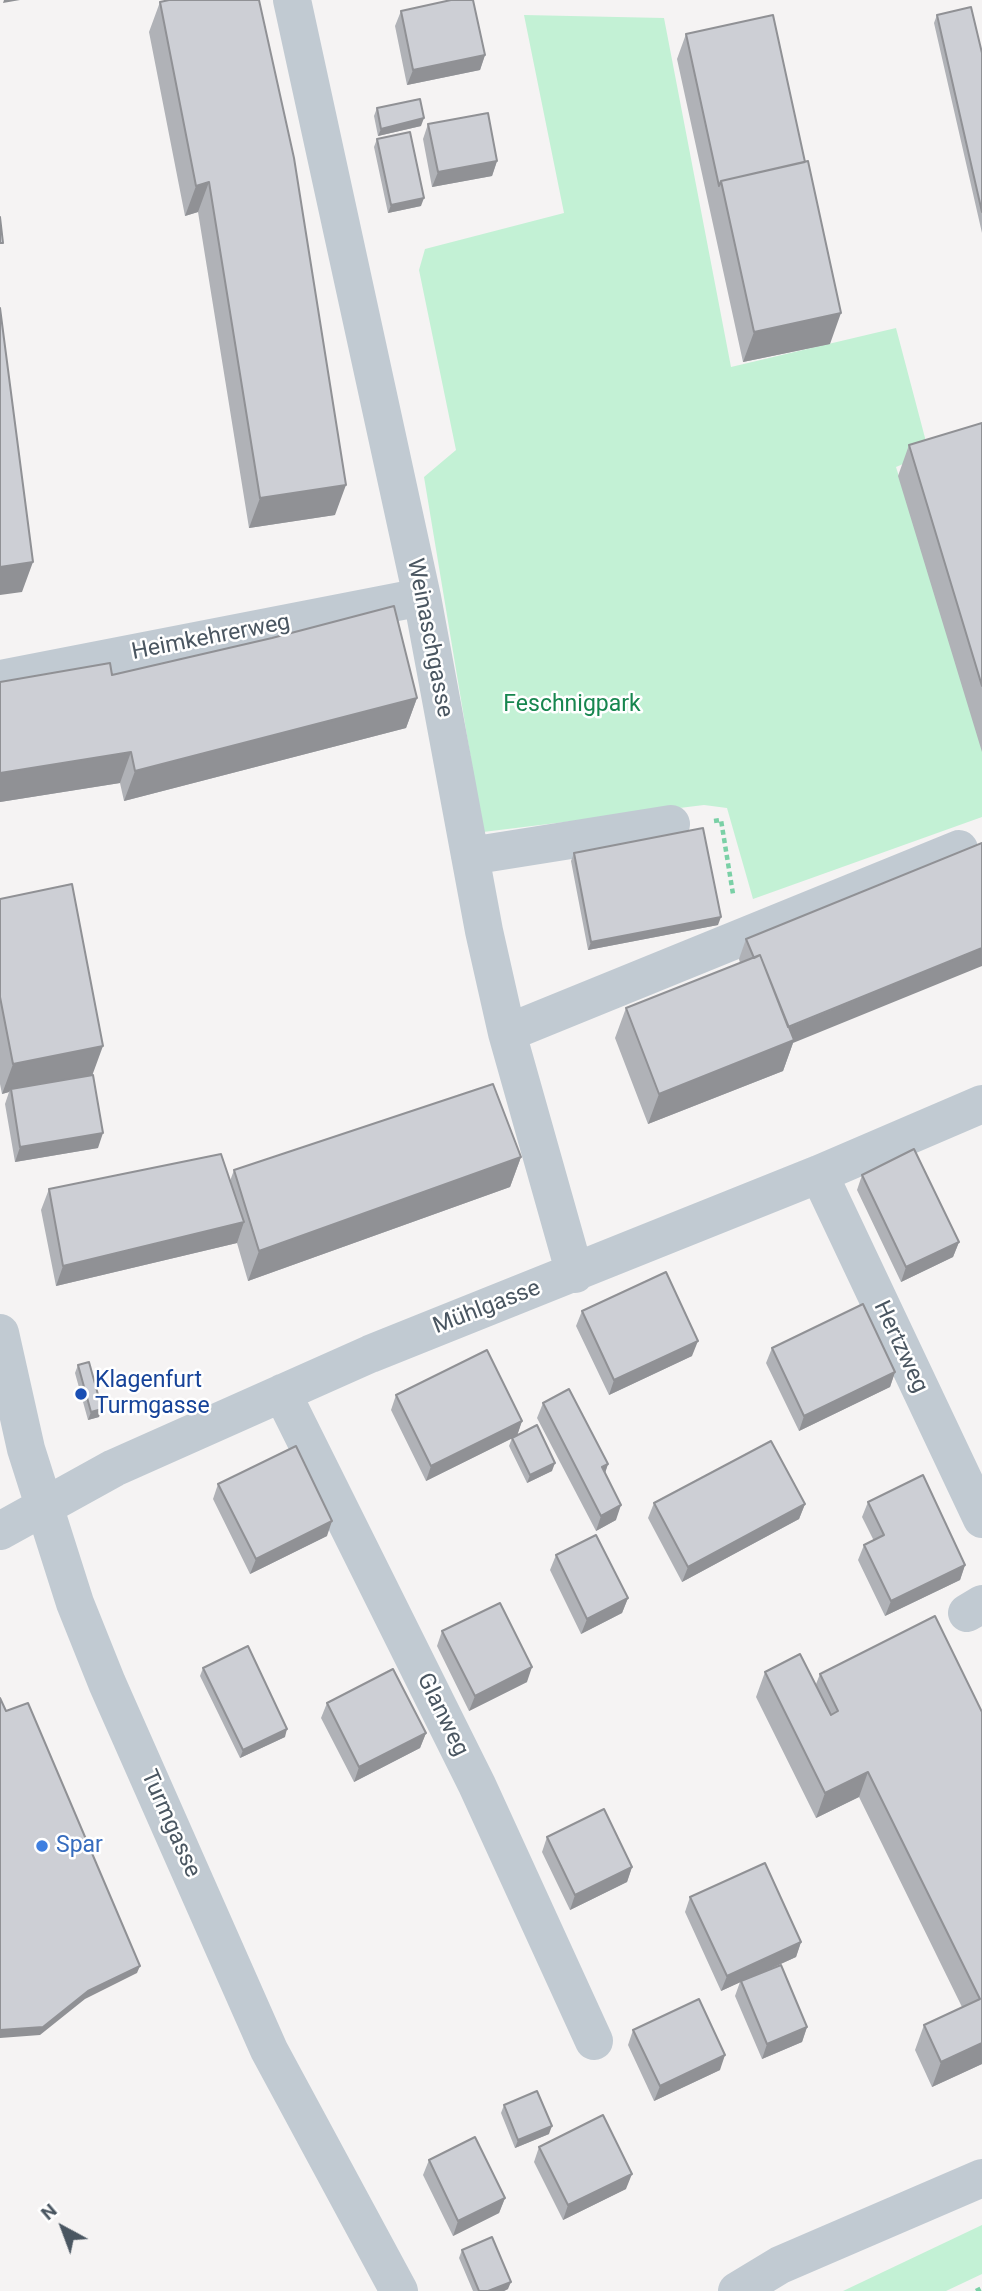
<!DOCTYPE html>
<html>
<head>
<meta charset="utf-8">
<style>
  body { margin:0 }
  #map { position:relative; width:982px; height:2291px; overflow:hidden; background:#f5f3f3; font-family:Roboto,sans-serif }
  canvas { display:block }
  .north { position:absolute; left:28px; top:2193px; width:70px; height:70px; -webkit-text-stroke:5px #fff; paint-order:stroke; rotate:319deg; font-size:19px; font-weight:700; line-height:28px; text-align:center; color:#4a5661 }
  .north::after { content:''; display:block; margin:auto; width:24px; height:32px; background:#4a5661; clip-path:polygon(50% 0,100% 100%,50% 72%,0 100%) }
</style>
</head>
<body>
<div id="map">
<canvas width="982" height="2291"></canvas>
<div class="north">N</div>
</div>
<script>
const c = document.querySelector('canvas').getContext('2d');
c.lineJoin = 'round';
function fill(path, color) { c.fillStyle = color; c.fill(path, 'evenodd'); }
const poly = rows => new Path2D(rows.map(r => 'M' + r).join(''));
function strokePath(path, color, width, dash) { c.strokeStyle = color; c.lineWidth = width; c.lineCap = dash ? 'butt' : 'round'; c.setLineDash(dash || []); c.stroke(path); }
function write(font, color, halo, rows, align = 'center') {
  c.font = font + ' Roboto,sans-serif'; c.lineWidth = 5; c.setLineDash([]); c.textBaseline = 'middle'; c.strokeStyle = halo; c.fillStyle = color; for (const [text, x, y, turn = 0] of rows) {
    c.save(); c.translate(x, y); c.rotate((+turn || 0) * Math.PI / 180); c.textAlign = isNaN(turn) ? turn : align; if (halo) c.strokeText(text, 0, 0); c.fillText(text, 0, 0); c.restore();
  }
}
const green = poly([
  [524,15,664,18,731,367,896,328,929,453,896,467,982,742,982,817,753,899,727,808,704,805,483,832,424,477,456,450,419,270,425,249,564,213],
  [982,2225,982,2274,946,2291,843,2291]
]);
const path = poly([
  [714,821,721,820,733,894],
  [976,2291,982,2288]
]);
const minor = poly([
  [292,0,422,597,484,931,507,1033,575,1274],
  [0,679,422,597],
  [470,856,671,824],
  [507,1033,959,849],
  [819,1174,982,1519],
  [0,1333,26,1449,75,1603,107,1683,269,2050,399,2291],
  [282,1393,477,1785,594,2041],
  [0,1531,114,1468,370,1354,819,1174,982,1104],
  [967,1613,982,1604],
  [737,2291,780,2265,982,2178]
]);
const wall = poly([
  [160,2,335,515,249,528,198,212,185,216,149,32],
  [401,11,485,55,480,70,407,85,395,26],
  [937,15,982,53,982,233,934,23],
  [686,34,830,344,743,362,677,59],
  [377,108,421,126,378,136,374,116],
  [428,124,497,161,492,176,432,187,423,139],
  [377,139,421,206,388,213,374,147],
  [982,423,982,752,898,476,909,445],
  [112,675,417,698,406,728,124,801,120,783,0,802,0,682],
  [574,853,718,925,588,950,571,861],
  [0,899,93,1075,98,1148,15,1162,5,1104,9,1092,2,1094,0,1084],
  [746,939,793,1043,783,1071,648,1124,615,1038,626,1008,740,963,739,959],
  [521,1157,510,1187,248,1281,237,1243,56,1286,41,1210,49,1189,230,1181,234,1170],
  [862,1175,959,1242,953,1257,901,1282,857,1190],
  [582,1311,692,1356,609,1395,576,1326],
  [772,1348,895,1372,890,1387,799,1431,766,1363],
  [78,1365,99,1417,88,1420,75,1373],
  [396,1395,522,1421,517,1435,552,1471,527,1483,509,1446,512,1438,426,1481,391,1410],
  [543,1403,608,1464,605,1473,616,1520,596,1531,537,1418],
  [218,1484,327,1536,250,1574,213,1499],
  [868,1502,965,1565,960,1580,885,1616,858,1560,864,1545,874,1541,862,1517],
  [654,1503,805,1504,799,1519,682,1582,648,1518],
  [556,1555,628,1598,622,1613,581,1634,550,1570],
  [442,1631,527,1682,469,1711,437,1646],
  [203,1668,285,1737,240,1758,200,1676],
  [765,1672,816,1684,820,1674,982,1712,982,2064,932,2087,915,2050,924,2025,962,2007,859,1797,816,1818,756,1697],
  [327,1703,426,1733,420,1748,354,1782,321,1718],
  [547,1837,632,1867,627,1882,570,1910,542,1852],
  [690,1897,801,1942,796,1957,759,1974,807,2027,802,2042,762,2059,735,1996,740,1982,721,1991,685,1912],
  [633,2030,720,2070,654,2101,628,2045],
  [504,2105,549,2134,515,2148,501,2113],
  [539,2147,626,2189,563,2220,534,2162],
  [429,2160,505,2198,499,2213,453,2236,423,2175],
  [462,2250,508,2289,504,2291,473,2291,459,2258]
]);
const shadedWall = poly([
  [4,0,20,0,3,3],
  [485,55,480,70,407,85,413,70],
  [424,118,421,126,378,136,381,129],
  [497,161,492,176,432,187,438,172],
  [209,182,198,212,185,216,196,186],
  [424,198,421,206,388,213,391,205],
  [841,313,830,344,743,362,754,332],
  [346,485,335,515,249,528,260,498],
  [33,562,22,592,0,595,0,567],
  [417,698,406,728,124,801,135,771],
  [131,752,120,783,0,802,0,773],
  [721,917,718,925,588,950,591,942],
  [982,948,982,966,793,1043,783,1071,648,1124,659,1094,782,1030],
  [103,1046,92,1076,11,1089,9,1092,2,1094,13,1064],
  [103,1133,98,1148,15,1162,20,1147],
  [521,1157,510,1187,248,1281,259,1251],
  [244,1222,237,1243,56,1286,63,1266],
  [959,1242,953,1257,901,1282,906,1267],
  [698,1341,692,1356,609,1395,614,1380],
  [895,1372,890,1387,799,1431,804,1416],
  [102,1409,99,1417,88,1420,91,1412],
  [522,1421,517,1436,426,1481,431,1466],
  [555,1463,552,1471,527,1483,530,1475],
  [608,1464,603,1479,602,1467],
  [805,1504,799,1519,682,1582,688,1567],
  [621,1505,616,1520,596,1531,601,1516],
  [332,1521,327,1536,250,1574,256,1559],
  [965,1565,960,1580,885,1616,891,1601],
  [628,1598,622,1613,581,1634,587,1619],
  [532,1667,527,1682,469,1711,475,1696],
  [287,1729,285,1737,240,1758,243,1750],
  [426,1733,420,1748,354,1782,359,1767],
  [868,1772,859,1797,816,1818,825,1793],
  [632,1867,627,1882,570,1910,575,1895],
  [801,1942,796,1957,721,1991,727,1976],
  [140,1966,137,1973,85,1999,40,2035,0,2038,0,2030,88,1991],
  [807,2027,802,2042,762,2059,767,2044],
  [982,2043,982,2064,932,2087,941,2062],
  [725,2055,720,2070,654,2101,660,2086],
  [552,2126,549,2134,515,2148,518,2140],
  [632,2174,626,2189,563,2220,568,2205],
  [505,2198,499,2213,453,2236,458,2221],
  [511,2282,508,2289,504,2291,488,2291]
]);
const building = poly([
  [169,0,259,0,294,158,346,485,260,498,209,182,196,186,160,2,169,0],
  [451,0,473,0,485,55,413,70,401,11,451,0],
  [971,7,982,53,982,212,937,15,971,7],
  [773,15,805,162,721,181,719,186,686,34,773,15],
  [420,99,424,118,381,129,377,108,420,99],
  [488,113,497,161,438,172,428,124,488,113],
  [410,132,424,198,391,205,377,139,410,132],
  [808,161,841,313,754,332,721,181,808,161],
  [0,217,3,243,0,243,0,217],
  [0,308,33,562,0,567,0,308],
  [982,423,982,686,909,445,982,423],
  [394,606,417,698,135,771,131,752,0,773,0,682,110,663,112,675,272,638,394,606],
  [703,828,721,917,591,942,574,853,703,828],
  [982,843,982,948,788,1027,760,955,754,958,746,939,982,843],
  [72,884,103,1046,13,1064,0,997,0,899,72,884],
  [760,955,794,1040,659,1094,626,1008,760,955],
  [93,1075,103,1133,20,1147,11,1089,93,1075],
  [493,1084,521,1157,259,1251,234,1170,493,1084],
  [914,1149,959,1242,906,1267,862,1175,914,1149],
  [221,1154,244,1222,63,1266,49,1189,221,1154],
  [666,1272,698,1341,614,1380,582,1311,666,1272],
  [863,1304,895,1372,804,1416,772,1348,863,1304],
  [487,1350,522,1421,431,1466,396,1395,487,1350],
  [89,1362,102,1409,91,1412,78,1365,89,1362],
  [569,1389,608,1464,602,1467,621,1505,601,1516,543,1403,569,1389],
  [537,1425,555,1463,530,1475,512,1438,537,1425],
  [771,1441,805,1504,688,1567,654,1503,771,1441],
  [296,1446,332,1521,256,1559,218,1484,296,1446],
  [923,1475,965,1565,891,1601,864,1545,884,1535,868,1502,923,1475],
  [596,1535,628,1598,587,1619,556,1555,596,1535],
  [500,1603,532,1667,475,1696,442,1631,500,1603],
  [935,1616,982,1712,982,2043,941,2062,924,2025,980,1999,868,1772,825,1793,765,1672,800,1654,831,1715,838,1711,820,1674,935,1616],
  [248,1646,287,1729,243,1750,203,1668,248,1646],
  [393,1669,426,1733,359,1767,327,1703,393,1669],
  [0,1698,6,1711,28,1703,140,1966,88,1991,43,2027,0,2030,0,1698],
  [604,1809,632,1867,575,1895,547,1837,604,1809],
  [765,1863,801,1942,727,1976,690,1897,765,1863],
  [781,1965,807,2027,767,2044,741,1981,781,1965],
  [699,1999,725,2055,660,2086,633,2030,699,1999],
  [537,2091,552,2126,518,2140,504,2105,537,2091],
  [603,2115,632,2174,568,2205,539,2147,603,2115],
  [475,2137,505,2198,458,2221,429,2160,475,2137],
  [492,2237,511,2282,488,2291,479,2291,462,2250,492,2237]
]);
const markers = [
  [81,1394,7,"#1a4fb4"],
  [42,1846,7,"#3f7fe0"]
];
const streetNames = [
  ["Heimkehrerweg",211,638,-11],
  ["Weinaschgasse",429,638,79],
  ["Mühlgasse",487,1308,-21],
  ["Hertzweg",900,1347,65],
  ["Glanweg",442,1715,64],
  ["Turmgasse",170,1824,66]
];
const parkNames = [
  ["Feschnigpark",572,705]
];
const transitNames = [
  ["Klagenfurt",95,1381],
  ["Turmgasse",95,1407]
];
const shopNames = [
  ["Spar",56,1846]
];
fill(green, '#c3f1d5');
strokePath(path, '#7ad0a6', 4.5, [5, 3.5]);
strokePath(minor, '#c1cad2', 38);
fill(wall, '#b0b2b7');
fill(shadedWall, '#909195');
fill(building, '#cdcfd5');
strokePath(building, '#909195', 2);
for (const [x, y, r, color] of markers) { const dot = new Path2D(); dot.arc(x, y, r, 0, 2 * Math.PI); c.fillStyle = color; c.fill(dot); strokePath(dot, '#fff', 2.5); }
write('23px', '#4a5661', '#fff', streetNames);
write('23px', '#17864f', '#fff', parkNames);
write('23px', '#164399', '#fff', transitNames, 'left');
write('23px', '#366cbe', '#fff', shopNames, 'left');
</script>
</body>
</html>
